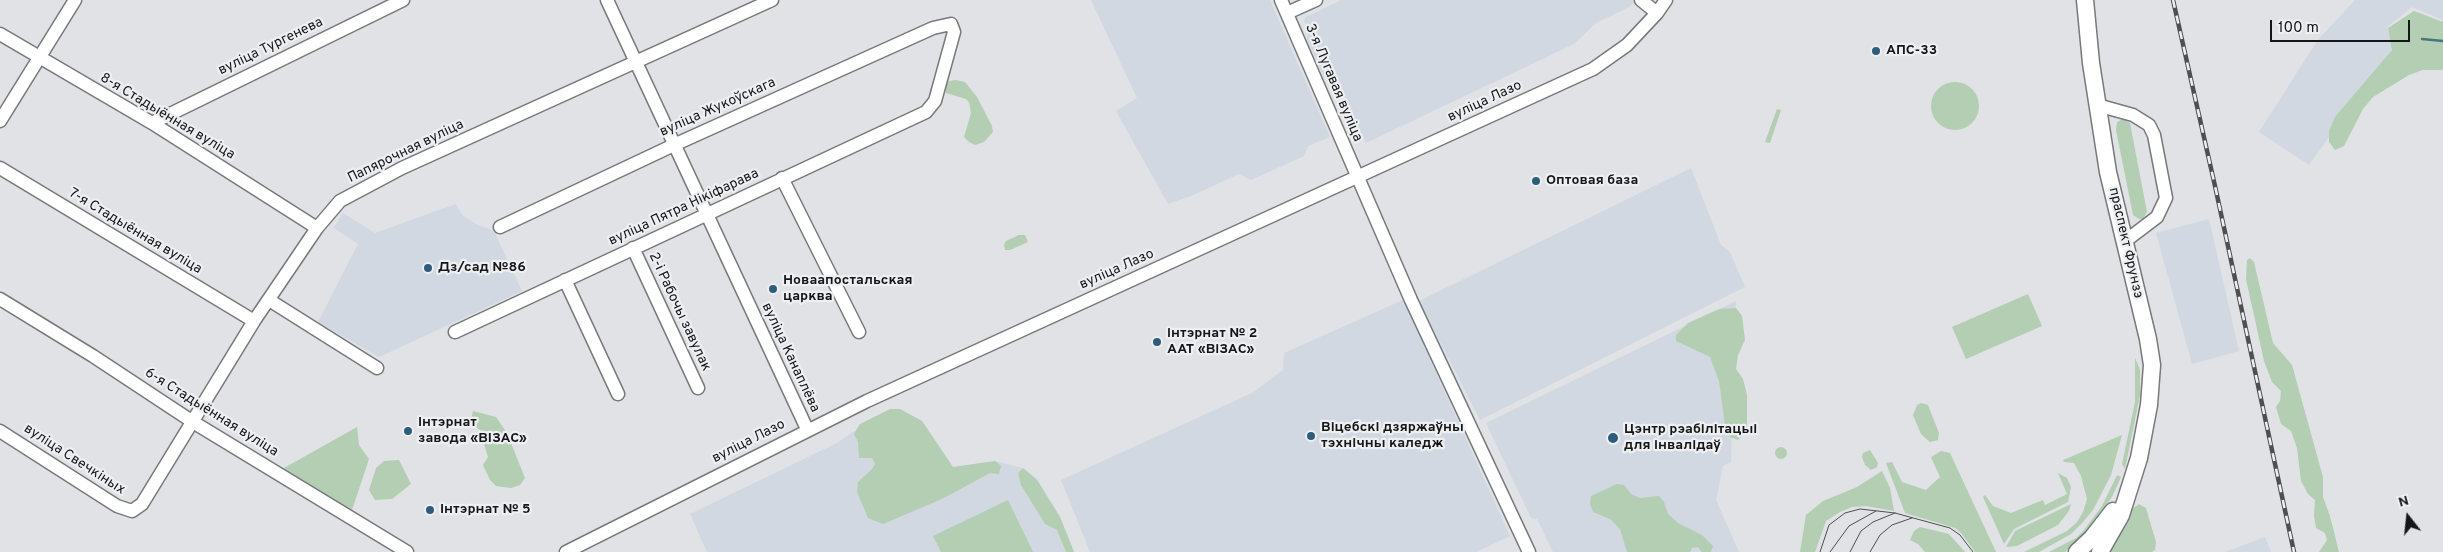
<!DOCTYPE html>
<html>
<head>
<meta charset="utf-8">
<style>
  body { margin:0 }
  #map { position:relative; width:2443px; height:552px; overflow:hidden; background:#e0e2e5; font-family:Overpass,sans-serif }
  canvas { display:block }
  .north { position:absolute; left:2383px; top:492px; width:50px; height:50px; -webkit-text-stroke:4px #edeff2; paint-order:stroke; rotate:344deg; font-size:14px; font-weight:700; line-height:20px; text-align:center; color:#151617 }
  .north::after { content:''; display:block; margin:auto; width:18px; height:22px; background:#151617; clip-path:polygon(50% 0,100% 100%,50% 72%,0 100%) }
  .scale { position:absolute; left:2270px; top:20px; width:140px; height:22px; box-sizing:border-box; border:2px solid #151617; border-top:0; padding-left:6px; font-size:15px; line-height:18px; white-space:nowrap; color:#151617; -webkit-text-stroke:4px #edeff2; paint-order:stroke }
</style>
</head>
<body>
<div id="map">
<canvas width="2443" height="552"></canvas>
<div class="north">N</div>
<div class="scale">100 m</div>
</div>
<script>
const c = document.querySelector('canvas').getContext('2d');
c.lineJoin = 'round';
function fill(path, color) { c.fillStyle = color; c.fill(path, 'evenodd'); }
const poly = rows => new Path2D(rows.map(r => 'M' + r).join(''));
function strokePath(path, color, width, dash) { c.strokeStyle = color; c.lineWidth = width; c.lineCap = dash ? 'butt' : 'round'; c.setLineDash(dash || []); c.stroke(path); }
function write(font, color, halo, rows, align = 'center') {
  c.font = font + ' Overpass,sans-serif'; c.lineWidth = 4.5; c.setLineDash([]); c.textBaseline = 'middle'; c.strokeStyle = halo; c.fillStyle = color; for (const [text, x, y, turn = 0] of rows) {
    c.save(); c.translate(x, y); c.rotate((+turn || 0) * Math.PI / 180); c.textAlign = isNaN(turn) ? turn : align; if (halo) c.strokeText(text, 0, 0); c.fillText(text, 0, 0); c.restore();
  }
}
const built = poly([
  [1091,0,1270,0,1330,137,1308,146,1304,156,1251,180,1239,174,1191,196,1168,204,1116,111,1137,98],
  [1341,0,1632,0,1634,2,1629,7,1596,23,1574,44,1366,143,1346,99,1329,76,1324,78,1307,39,1307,26,1304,21,1306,17],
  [2355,0,2443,0,2443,20,2412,7,2387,27,2396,44,2309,165,2259,132,2317,41],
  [1691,168,1721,245,1730,252,1745,287,1480,420,1419,301],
  [456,204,462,215,476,224,494,231,522,291,379,357,318,322,358,244,334,228,343,213,375,233],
  [2209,219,2239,351,2192,364,2156,233],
  [1403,300,1510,536,1476,552,1090,552,1061,480,1252,393,1283,370,1284,353],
  [1736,301,1731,462,1723,466,1716,500,1739,552,1553,552,1537,519,1531,518,1486,423],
  [900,409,922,421,953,467,995,461,1023,468,1037,479,1060,517,1074,552,707,552,690,514,837,443,869,421],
  [2265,537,2271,552,2225,552]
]);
const green = poly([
  [2414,11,2443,22,2443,70,2423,70,2409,75,2373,97,2363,109,2344,146,2335,150,2329,142,2329,131,2335,117,2392,50,2388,28],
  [956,80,965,82,977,97,992,126,993,132,984,142,975,145,969,142,964,137,971,113,969,102,966,99,946,93,945,87,949,81],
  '1931 106a24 24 0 1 1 48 0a24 24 0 1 1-48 0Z',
  [1777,109,1781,110,1770,143,1765,142],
  [2123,119,2130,123,2147,212,2143,219,2139,219,2133,215,2116,130,2117,122],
  [1019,235,1025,235,1028,242,1010,250,1005,250,1004,245,1006,241],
  [2250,258,2254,262,2273,343,2292,365,2323,477,2323,497,2330,516,2339,552,2319,552,2327,540,2325,533,2316,528,2314,516,2315,500,2308,494,2301,481,2297,448,2291,431,2281,424,2276,407,2280,401,2281,391,2272,382,2264,361,2246,279,2247,260],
  [2028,294,2042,326,1966,359,1952,327],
  [1736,308,1742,316,1745,340,1738,355,1736,369,1743,379,1747,395,1747,432,1738,440,1730,437,1725,425,1719,381,1710,357,1676,341,1676,335,1688,323,1719,309],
  [2135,358,2140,370,2140,395,2125,469,2122,464,2135,402],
  [1921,403,1928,405,1939,433,1938,440,1930,442,1921,434,1913,415,1917,405],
  [890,409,900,409,922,421,953,467,995,461,1001,466,999,474,990,473,942,499,883,524,868,518,857,492,858,482,872,469,875,464,872,458,859,458,858,442,854,434,860,424],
  [473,411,496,417,507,433,525,478,520,485,511,488,496,486,490,480,483,465,488,457,483,441,486,434,470,423],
  [357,427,359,445,369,459,352,510,286,471,284,468],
  [2122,435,2111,475,2093,510,2083,522,2071,534,2039,552,2024,552,2067,531,2077,522,2083,512,2087,499,2081,476,2074,463,2064,462,2063,460],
  '1775 453a6 6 0 1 1 12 0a6 6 0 1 1-12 0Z',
  [1870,450,1878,463,1877,467,1871,470,1865,465,1862,457,1863,453],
  [1941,451,1950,453,1996,552,1975,552,1961,533,1955,528,1905,513,1886,463,1892,462,1902,482,1926,490,1940,477,1931,457],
  [399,460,411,484,392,499,375,500,369,490,376,468,384,461],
  [1023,468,1037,480,1060,517,1074,552,1066,552,1057,530,1045,524,1021,485,1018,473],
  [1882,471,1890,488,1894,511,1866,506,1852,507,1840,512,1826,521,1815,552,1800,552,1806,515,1823,501,1857,487],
  [2058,473,2067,478,2071,487,2068,502,2014,529,2004,544,1983,497,1985,495,1993,506,2011,513,2043,500,2045,505,2067,494],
  [2117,475,2121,477,2112,497,2080,540,2065,552,2049,552,2076,538,2084,530,2102,506],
  [1617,484,1624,485,1631,494,1640,498,1659,496,1664,502,1668,514,1678,523,1702,535,1713,546,1711,552,1702,552,1698,547,1692,548,1690,552,1627,552,1620,529,1610,519,1593,512,1590,504,1591,496],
  [1008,500,1033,552,941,552,933,536],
  [2071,504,2069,511,2058,525,2017,546,2006,547,2015,531],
  [2139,504,2146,508,2156,542,2155,550,2152,552,2108,552,2132,509],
  [1920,527,1949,534,1965,552,1925,552,1918,544,1910,540,1914,531]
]);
const stream = poly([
  [2422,39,2443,41]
]);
const minor = poly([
  [607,0,807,429],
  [1281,0,1411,300,1529,552],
  [1641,0,1657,13],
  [1287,13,1316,0],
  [0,34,152,123,317,228],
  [2097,105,2133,115,2149,125,2154,135,2166,198,2157,217,2124,242],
  [0,121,75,0],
  [152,123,403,0],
  [0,168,254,321],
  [782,178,859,332],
  [633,248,698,388],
  [565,280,618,394],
  [0,299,93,356,193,422,407,552],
  [269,300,377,368],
  [455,332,926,112,935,101,954,32,951,24,933,28,676,144,500,227],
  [0,431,117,506,132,511,142,504,254,321,317,228,340,201,402,168,772,0],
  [566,552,867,401,1593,69,1627,45,1657,13,1666,0]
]);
const major = poly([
  [2085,0,2091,63,2108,172,2148,339,2152,365,2149,405,2139,458,2121,515,2100,552],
  [2077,552,2092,538,2113,511]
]);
const tram = poly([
  [1820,552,1829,525,1845,513,1860,509,1895,513,1950,528,1960,535,1973,552],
  [1830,552,1849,526,1876,511],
  [1850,552,1861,531,1873,522,1895,513],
  [1870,552,1880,535,1892,525,1912,518]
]);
const rail = poly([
  [2173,0,2215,186,2294,552]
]);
const markers = [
  [1876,51,5,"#2e5c7b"],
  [1536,181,5,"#2e5c7b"],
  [428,268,5,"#2e5c7b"],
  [773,289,5,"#2e5c7b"],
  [1157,342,5,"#2e5c7b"],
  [408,431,5,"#2e5c7b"],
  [1311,436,5,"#2e5c7b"],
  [1613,438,6,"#2e5c7b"],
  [430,510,5,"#2e5c7b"]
];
const streetNames = [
  ["вуліца Тургенева",271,47,-26],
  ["3-я Лугавая вуліца",1333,83,67],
  ["вуліца Лазо",1485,102,-25],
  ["вуліца Жукоўскага",718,108,-24],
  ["8-я Стадыённая вуліца",167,117,31],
  ["Папярочная вуліца",406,152,-26],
  ["вуліца Пятра Нікіфарава",684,208,-25],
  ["7-я Стадыённая вуліца",135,232,31],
  ["праспект Фрунзэ",2125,243,77],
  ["вуліца Лазо",1117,270,-24],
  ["2-і Рабочы завулак",679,312,65],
  ["вуліца Канаплёва",790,358,65],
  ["6-я Стадыённая вуліца",211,413,32],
  ["вуліца Лазо",749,442,-27],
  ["вуліца Свечкіных",74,460,33]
];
const poiNames = [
  ["АПС-33",1886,51],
  ["Оптовая база",1546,181],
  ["Дз/сад №86",438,268],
  ["Новаапостальская",783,281],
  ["царква",783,297],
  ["інтэрнат № 2",1167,334],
  ["ААТ «ВіЗАС»",1167,350],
  ["Інтэрнат",418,423],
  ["завода «ВІЗАС»",418,439],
  ["Віцебскі дзяржаўны",1321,428],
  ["тэхнічны каледж",1321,444],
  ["Цэнтр рэабілітацыі",1624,430],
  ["для інвалідаў",1624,446],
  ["Інтэрнат № 5",440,510]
];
fill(built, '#d1d8e1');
fill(green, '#b3ceb3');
strokePath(stream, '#467780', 2.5);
strokePath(minor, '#77797b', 15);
strokePath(major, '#77797b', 19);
strokePath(minor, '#fff', 12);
strokePath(major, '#fff', 16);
strokePath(tram, '#4e4f50', 1);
strokePath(rail, '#4e4f50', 4.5);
strokePath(rail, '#edeff2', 2.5, [8]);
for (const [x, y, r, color] of markers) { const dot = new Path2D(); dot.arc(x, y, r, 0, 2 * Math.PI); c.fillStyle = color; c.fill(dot); strokePath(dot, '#edeff2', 2); }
write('14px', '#151617', '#edeff2', streetNames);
write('bold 14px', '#151617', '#edeff2', poiNames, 'left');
</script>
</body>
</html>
